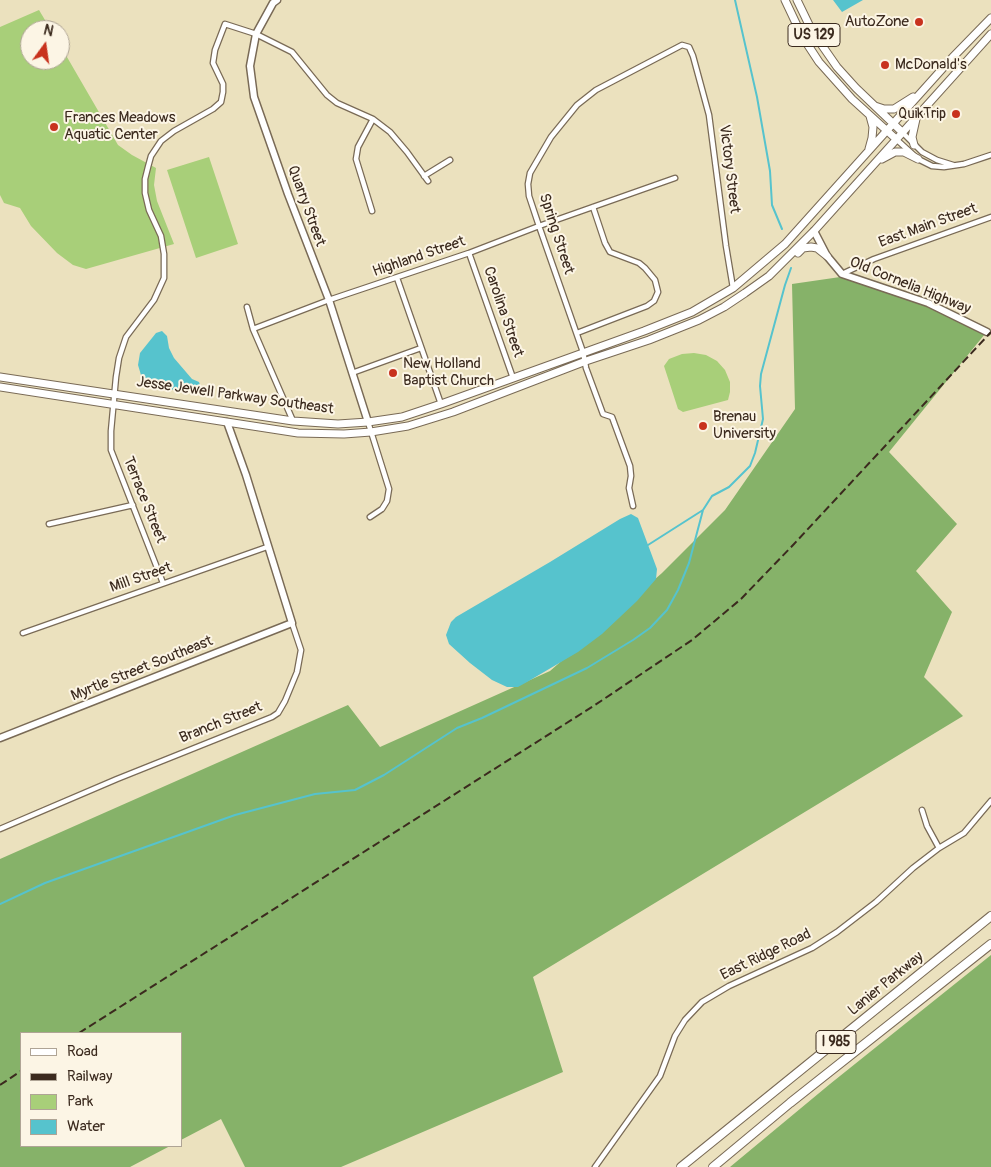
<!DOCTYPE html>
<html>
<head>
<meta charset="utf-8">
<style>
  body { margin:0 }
  #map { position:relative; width:991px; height:1167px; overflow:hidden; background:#ebe1be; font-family:Pangolin,sans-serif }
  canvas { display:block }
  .legend { position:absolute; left:20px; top:1032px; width:162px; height:115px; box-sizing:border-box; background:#fcf5e5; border:1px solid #afa495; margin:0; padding:6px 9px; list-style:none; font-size:15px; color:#3b2a1e }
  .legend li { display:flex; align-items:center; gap:10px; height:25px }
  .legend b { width:25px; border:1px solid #afa495 }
  .north { position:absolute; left:20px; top:20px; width:50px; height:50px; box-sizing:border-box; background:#fcf5e5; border:1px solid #afa495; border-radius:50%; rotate:14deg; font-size:14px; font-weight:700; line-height:20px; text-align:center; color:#3b2a1e }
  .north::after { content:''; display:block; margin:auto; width:18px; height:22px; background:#c8321e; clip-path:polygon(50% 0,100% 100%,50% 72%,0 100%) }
</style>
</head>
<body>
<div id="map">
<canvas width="991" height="1167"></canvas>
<ul class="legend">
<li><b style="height:6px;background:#fff"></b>Road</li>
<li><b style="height:6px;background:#3b2a1e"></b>Railway</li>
<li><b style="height:14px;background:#a8cf79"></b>Park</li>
<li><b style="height:14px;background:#56c3cd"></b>Water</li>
</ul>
<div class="north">N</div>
</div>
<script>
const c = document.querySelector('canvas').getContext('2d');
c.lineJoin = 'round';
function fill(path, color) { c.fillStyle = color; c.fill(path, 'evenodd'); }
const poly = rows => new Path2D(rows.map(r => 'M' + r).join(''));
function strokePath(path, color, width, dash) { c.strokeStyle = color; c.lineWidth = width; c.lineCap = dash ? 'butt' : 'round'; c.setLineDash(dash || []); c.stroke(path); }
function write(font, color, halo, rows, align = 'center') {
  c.font = font + ' Pangolin,sans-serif'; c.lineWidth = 4; c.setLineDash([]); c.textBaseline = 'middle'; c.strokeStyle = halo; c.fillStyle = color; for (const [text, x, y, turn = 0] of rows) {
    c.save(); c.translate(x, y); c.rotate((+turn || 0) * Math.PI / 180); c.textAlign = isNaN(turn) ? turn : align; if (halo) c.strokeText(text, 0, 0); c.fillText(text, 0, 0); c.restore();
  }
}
const green = poly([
  [39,10,51,30,30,30,30,60,60,60,60,45,118,145,132,155,156,168,154,185,157,201,174,244,86,269,73,265,57,253,31,226,20,208,4,203,0,195,0,27],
  [209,157,238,244,196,258,167,170],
  [694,353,706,355,717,361,725,370,730,382,730,392,728,400,683,412,678,409,664,366,669,359,682,354]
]);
const forest = poly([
  [854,275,989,329,889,452,957,524,916,571,952,612,924,677,963,716,533,977,563,1072,341,1167,245,1167,221,1119,181,1140,181,1033,21,1033,21,1146,170,1146,130,1167,0,1167,0,859,348,705,380,747,550,671,662,573,725,510,795,409,792,284],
  [991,955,991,1167,730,1167,830,1084]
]);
const water = poly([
  [833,0,863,0,842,12],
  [162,331,167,336,169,348,174,358,192,379,199,382,200,385,198,388,192,392,184,392,158,387,141,375,138,365,140,353,156,333],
  [631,514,638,518,657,569,656,579,637,601,602,634,578,652,527,682,518,687,507,687,492,680,470,663,449,644,446,635,451,622,456,617,550,562,620,519]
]);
const stream = poly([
  [735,0,757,97,770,171,772,205,782,229],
  [648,545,703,510],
  [0,904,45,883,235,815,315,794,355,790,384,775,457,728,482,718,587,668,633,640,650,628,667,610,678,590,689,563,703,510,712,496,729,487,750,466,755,453,763,419,760,386,761,374,785,285,791,268]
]);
const street = poly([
  [902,132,922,152,937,160,953,165],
  [896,139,918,159,932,166,944,167,964,164,991,155],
  [424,176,450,160],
  [372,211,356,159,358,147,373,119],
  [469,253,513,378],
  [842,274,874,259,991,217],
  [397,278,441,404],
  [247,307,253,329,293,421],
  [253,329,329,300,469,253,539,226,675,178],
  [577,333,647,306,654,301,658,292,655,280,645,268,639,263,610,252,605,243,593,207],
  [352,373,421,348],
  [368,422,389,489,387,501,382,509,370,517],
  [633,506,629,488,631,476,630,466,612,417,603,414,586,368,583,352,539,226,529,196,528,184,530,173,551,137,577,105,596,90,682,45,689,47,693,56,709,115,726,246,733,288],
  [49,524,133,505],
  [163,583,111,450,111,431,116,377,119,358,126,337,154,300,164,278,164,254,161,236,149,210,145,193,145,179,148,167,151,156,161,141,174,131,213,109,221,102,223,92,223,84,213,63,215,50,225,24,256,34,292,52,327,95,337,103,373,119,390,132,407,152,428,181],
  [23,633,267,547],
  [922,810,927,826,939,848],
  [0,829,117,779,272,717,278,713,285,701,297,672,301,650,292,623],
  [595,1167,660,1076,675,1036,685,1020,702,1002,729,986,812,948,837,932,876,902,913,868,939,848,964,833,991,801]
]);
const secondary = poly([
  [277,0,273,3,256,34,250,66,254,97,288,194,329,300,368,422],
  [814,231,827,256,842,274,928,303,987,332],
  [0,738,292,623,246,475,227,422]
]);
const primary = poly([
  [785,0,802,36,819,62,852,99,896,139],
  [797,0,812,31,837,67,856,88,902,132],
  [875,106,884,109,894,109,913,97],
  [914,145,912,137,916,119],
  [869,149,872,138,873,127,870,116],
  [882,159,895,152,904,152,918,159],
  [798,253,803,248,811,247,817,248,827,256],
  [0,377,293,421,338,424,368,422,402,417,441,404,644,331,692,312,733,288,785,244,952,58,991,18],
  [0,387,298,433,344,434,371,432,408,426,453,412,586,361,649,340,699,320,724,307,745,293,769,276,814,231,991,34]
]);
const highway = poly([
  [681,1167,991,916],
  [713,1167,790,1103,991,944]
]);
const rail = poly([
  [79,1033,595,705,692,640,741,599,794,544,991,332],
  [0,1085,21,1071]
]);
const markers = [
  [919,22,5,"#c8321e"],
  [885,65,5,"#c8321e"],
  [956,114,5,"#c8321e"],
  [54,127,5,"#c8321e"],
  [393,373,5,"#c8321e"],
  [703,426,5,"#c8321e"]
];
const shields = [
  [814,35,52],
  [836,1042,40]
];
const shieldNames = [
  ["US 129",814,35],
  ["I 985",836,1042]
];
const poiNames = [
  ["AutoZone",909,22,"right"],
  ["McDonald's",895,65],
  ["QuikTrip",946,114,"right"],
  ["Frances Meadows",64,118],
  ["Aquatic Center",64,135],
  ["New Holland",403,364],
  ["Baptist Church",403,381],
  ["Brenau",713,417],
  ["University",713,434]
];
const streetNames = [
  ["Victory Street",729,169,83],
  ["Quarry Street",306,206,70],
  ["East Main Street",928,226,-20],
  ["Spring Street",556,234,72],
  ["Highland Street",419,257,-19],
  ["Old Cornelia Highway",910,286,22],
  ["Carolina Street",503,312,71],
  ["Jesse Jewell Parkway Southeast",235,396,8],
  ["Terrace Street",144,500,68],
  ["Mill Street",141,578,-19],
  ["Myrtle Street Southeast",142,669,-22],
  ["Branch Street",221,723,-22],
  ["East Ridge Road",766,955,-26],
  ["Lanier Parkway",886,984,-39]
];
fill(green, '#a8cf79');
fill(forest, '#86b269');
fill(water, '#56c3cd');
strokePath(stream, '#56c3cd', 2);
strokePath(street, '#796a56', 7);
strokePath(secondary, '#796a56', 9);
strokePath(primary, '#796a56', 9);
strokePath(highway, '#796a56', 10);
strokePath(street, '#fff', 4.5);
strokePath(secondary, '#fff', 6);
strokePath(primary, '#fff', 7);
strokePath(highway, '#fff', 8);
strokePath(rail, '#3b2a1e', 2, [8, 4]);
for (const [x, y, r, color] of markers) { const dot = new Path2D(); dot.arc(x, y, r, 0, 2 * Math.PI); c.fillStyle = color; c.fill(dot); strokePath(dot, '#fcf5e5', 2); }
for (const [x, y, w] of shields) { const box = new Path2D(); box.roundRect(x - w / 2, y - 11.5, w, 23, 4); c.fillStyle = '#fcf5e5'; c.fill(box); strokePath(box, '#3b2a1e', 1); }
write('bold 14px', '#3b2a1e', null, shieldNames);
write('15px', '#3b2a1e', '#fcf5e5', poiNames, 'left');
write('15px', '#3b2a1e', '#fcf5e5', streetNames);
</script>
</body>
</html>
